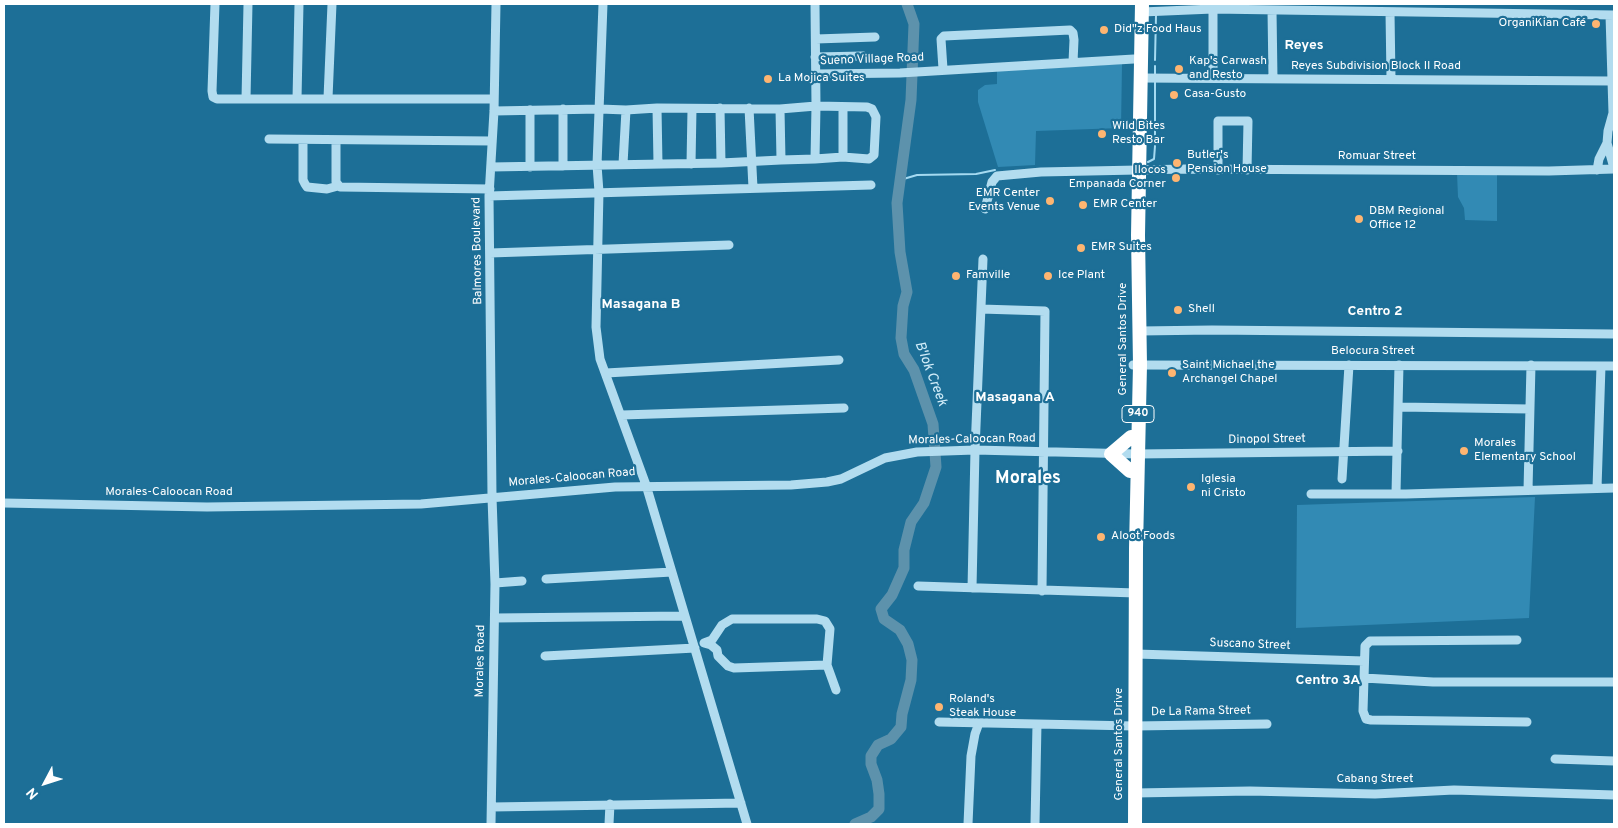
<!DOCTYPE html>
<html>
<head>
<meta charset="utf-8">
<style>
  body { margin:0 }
  #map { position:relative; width:1618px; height:828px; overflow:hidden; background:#1d6f97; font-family:Overpass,sans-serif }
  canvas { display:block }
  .frame { position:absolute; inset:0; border:5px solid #fff; pointer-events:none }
  .north { position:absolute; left:20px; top:758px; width:50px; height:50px; -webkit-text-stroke:4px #1d6f97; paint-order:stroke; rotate:230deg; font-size:14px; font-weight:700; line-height:20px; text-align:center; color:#fff }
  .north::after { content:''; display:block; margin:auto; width:18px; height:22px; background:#fff; clip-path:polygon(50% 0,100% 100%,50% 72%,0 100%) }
</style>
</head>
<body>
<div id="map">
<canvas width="1618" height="828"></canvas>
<div class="frame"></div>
<div class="north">N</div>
</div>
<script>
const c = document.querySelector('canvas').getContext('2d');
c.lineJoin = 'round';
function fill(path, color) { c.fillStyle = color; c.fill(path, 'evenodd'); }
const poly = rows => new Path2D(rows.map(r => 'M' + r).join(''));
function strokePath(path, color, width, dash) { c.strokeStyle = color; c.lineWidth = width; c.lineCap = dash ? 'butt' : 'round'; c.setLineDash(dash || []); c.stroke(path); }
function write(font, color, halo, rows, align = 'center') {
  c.font = font + ' Overpass,sans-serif'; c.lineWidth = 4.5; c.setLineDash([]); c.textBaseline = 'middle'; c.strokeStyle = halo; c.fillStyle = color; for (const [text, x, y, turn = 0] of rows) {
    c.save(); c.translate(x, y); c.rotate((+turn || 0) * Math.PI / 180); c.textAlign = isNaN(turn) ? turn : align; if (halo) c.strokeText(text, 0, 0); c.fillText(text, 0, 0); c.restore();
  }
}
const green = poly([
  [1122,64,1121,128,1036,131,1035,165,998,167,978,102,978,90,985,85,997,84,997,71],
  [1457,173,1497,174,1497,221,1465,220,1464,208,1458,197],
  [1535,497,1529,618,1296,628,1297,505]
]);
const stream = poly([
  [1155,60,1156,15],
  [1155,74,1155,66],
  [1155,137,1155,82],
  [1148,162,1154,159,1155,146],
  [900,180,917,175,976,174,995,170]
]);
const river = poly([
  [855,824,871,817,879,809,879,794,877,780,871,764,871,756,878,745,891,739,901,727,902,714,911,680,912,660,908,644,900,630,884,619,881,609,892,595,904,568,904,550,911,522,924,503,936,467,933,424,914,370,904,354,901,338,903,306,907,292,900,252,897,203,911,100,914,24,907,4]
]);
const minor = poly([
  [215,4,212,91,213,97,217,99,493,99],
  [603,4,597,165,599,192,596,327,600,359,646,485,747,824],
  [1272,10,1273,79],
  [1142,12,1213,9,1614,15],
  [1390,12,1391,79],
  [1610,15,1613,113,1608,131,1607,143,1614,168],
  [816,39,875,37],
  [815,57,863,56],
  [943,69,941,39,944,36,1070,30,1073,33,1074,40,1073,62],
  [815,74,900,73,1134,59],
  [1140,78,1611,81],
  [1213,78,1213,9],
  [328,98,332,4],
  [246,99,248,4],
  [297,99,299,4],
  [843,107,843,157],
  [657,108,658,164],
  [720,108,721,163],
  [749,108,753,188],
  [563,109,563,166],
  [780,109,781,160],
  [530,110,530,167],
  [494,111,600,109,626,110,657,108,780,109,816,106,815,4],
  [269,139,492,141],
  [303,140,303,180,305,184,307,187,327,189,338,186],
  [336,140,336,182,340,187,490,189],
  [623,164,626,110],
  [691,164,692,109],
  [491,167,721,163,781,160,815,159,843,157,869,159,874,155,876,117,872,109,867,107,816,106,815,159],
  [1218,170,1218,121,1248,121,1247,170],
  [1597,170,1599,159,1607,143],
  [489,196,871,185],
  [985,209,992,182,997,176,1041,172,1186,169,1549,171,1614,169],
  [490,253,729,245],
  [981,309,1045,311,1042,591],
  [1140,331,1212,330,1614,334],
  [1133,365,1614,366],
  [606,373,839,360],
  [1399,407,1530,409],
  [622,415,844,408],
  [1342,479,1349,365],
  [1597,488,1601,366],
  [1528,490,1531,365],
  [1396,493,1399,365],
  [1311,494,1406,494,1614,488],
  [4,503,207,507,421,504,615,487,791,485,827,482,841,479,885,458,917,452,975,450,1137,454,1398,451],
  [546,579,672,572],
  [495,583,522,581],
  [918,586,1136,593],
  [972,588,975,450,983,259],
  [495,618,685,616],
  [1517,640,1370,641,1365,646,1363,711,1366,719,1371,720,1527,722],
  [704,643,712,640,722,625,732,619,817,619,825,621,830,629,827,665,836,690],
  [704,643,711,645,717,650,718,656,728,666,734,668,827,665],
  [1136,654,1364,661],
  [545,656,695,648],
  [1364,678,1433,682,1614,682],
  [939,722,1135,726,1267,724],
  [1555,759,1614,761],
  [1135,793,1250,791,1375,794,1454,790,1614,795],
  [492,807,741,803],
  [491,824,495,584,492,497,489,196,494,111,496,4],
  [609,824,610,804],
  [968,824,971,756,975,734,979,723],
  [1035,824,1037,724]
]);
const highway = poly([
  [1130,471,1111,454,1131,437],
  [1135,824,1136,548,1140,365,1138,235,1142,4]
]);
const markers = [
  [1596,24,5,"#feb571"],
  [1104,30,5,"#feb571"],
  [1179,69,5,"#feb571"],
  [768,79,5,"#feb571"],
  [1174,95,5,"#feb571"],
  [1102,134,5,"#feb571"],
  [1177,163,5,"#feb571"],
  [1176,178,5,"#feb571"],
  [1050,201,5,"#feb571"],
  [1083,205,5,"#feb571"],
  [1359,219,5,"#feb571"],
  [1081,248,5,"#feb571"],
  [956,276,5,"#feb571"],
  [1048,276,5,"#feb571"],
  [1178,310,5,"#feb571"],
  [1172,373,5,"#feb571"],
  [1464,451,5,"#feb571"],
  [1191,487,5,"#feb571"],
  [1101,537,5,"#feb571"],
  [939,707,5,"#feb571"]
];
const shields = [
  [1138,414,32]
];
const shieldNames = [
  ["940",1138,414]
];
const poiNames = [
  ["OrganiKian Café",1586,24,"right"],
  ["Did\"z Food Haus",1114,30],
  ["Kap's Carwash",1189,62],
  ["and Resto",1189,76],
  ["La Mojica Suites",778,79],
  ["Casa-Gusto",1184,95],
  ["Wild Bites",1112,127],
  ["Resto Bar",1112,141],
  ["Butler's",1187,156],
  ["Pension House",1187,170],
  ["Ilocos",1166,171,"right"],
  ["Empanada Corner",1166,185,"right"],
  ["EMR Center",1040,194,"right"],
  ["Events Venue",1040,208,"right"],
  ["EMR Center",1093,205],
  ["DBM Regional",1369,212],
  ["Office 12",1369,226],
  ["EMR Suites",1091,248],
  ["Famville",966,276],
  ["Ice Plant",1058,276],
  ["Shell",1188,310],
  ["Saint Michael the",1182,366],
  ["Archangel Chapel",1182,380],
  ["Morales",1474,444],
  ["Elementary School",1474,458],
  ["Iglesia",1201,480],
  ["ni Cristo",1201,494],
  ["Aloot Foods",1111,537],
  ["Roland's",949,700],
  ["Steak House",949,714]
];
const streetNames = [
  ["Sueno Village Road",872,60,-2],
  ["Reyes Subdivision Block II Road",1376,67],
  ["Romuar Street",1377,157],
  ["Balmores Boulevard",478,251,-91],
  ["General Santos Drive",1124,339,-90],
  ["Belocura Street",1373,352],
  ["Morales-Caloocan Road",972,440,-1],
  ["Dinopol Street",1267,440,-1],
  ["Morales-Caloocan Road",572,478,-5],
  ["Morales-Caloocan Road",169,493],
  ["Suscano Street",1250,645,2],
  ["Morales Road",481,661,-89],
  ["De La Rama Street",1201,712,-1],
  ["General Santos Drive",1120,744,-90],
  ["Cabang Street",1375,780]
];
const neighbourhoodNames = [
  ["Reyes",1304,46],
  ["Masagana B",641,305],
  ["Centro 2",1375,312],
  ["Masagana A",1015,398],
  ["Centro 3A",1328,681]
];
const waterNames = [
  ["B'lok Creek",930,374,69]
];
const districtNames = [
  ["Morales",1028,479]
];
fill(green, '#328ab4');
strokePath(stream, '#a5daf1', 2);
strokePath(river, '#5d92ac', 11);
strokePath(minor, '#b2dcef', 9);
strokePath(highway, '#fff', 14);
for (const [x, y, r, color] of markers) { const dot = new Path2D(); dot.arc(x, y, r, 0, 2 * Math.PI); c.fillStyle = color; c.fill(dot); strokePath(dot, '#1d6f97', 2); }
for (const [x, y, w] of shields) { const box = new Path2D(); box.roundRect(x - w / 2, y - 8.5, w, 17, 4); c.fillStyle = '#1d6f97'; c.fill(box); strokePath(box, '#fff', 1); }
write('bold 11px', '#fff', null, shieldNames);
write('12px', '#fff', '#1d6f97', poiNames, 'left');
write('12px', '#fff', '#1d6f97', streetNames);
write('bold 14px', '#fff', '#1d6f97', neighbourhoodNames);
write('italic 14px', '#d2edf9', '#1d6f97', waterNames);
write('bold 18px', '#fff', '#1d6f97', districtNames);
</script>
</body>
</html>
